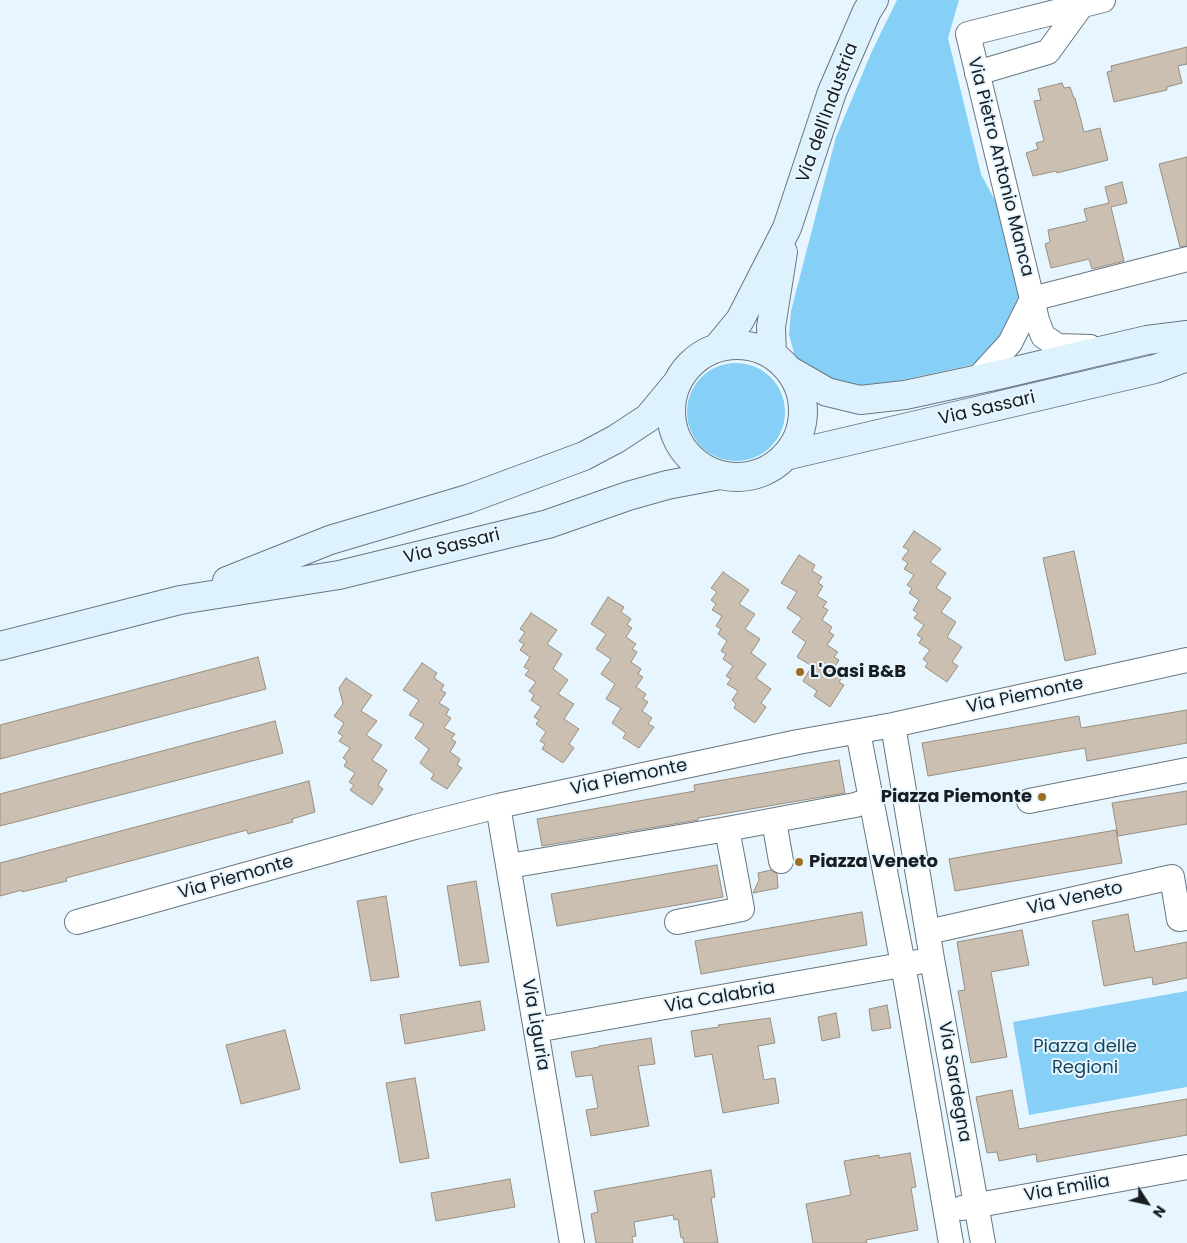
<!DOCTYPE html>
<html>
<head>
<meta charset="utf-8">
<style>
  body { margin:0 }
  #map { position:relative; width:1187px; height:1243px; overflow:hidden; background:#e7f6fe; font-family:Poppins,sans-serif }
  canvas { display:block }
  .north { position:absolute; left:1122px; top:1178px; width:50px; height:50px; -webkit-text-stroke:4px #e7f6fe; paint-order:stroke; rotate:125deg; font-size:14px; font-weight:700; line-height:20px; text-align:center; color:#171d21 }
  .north::after { content:''; display:block; margin:auto; width:18px; height:22px; background:#171d21; clip-path:polygon(50% 0,100% 100%,50% 72%,0 100%) }
</style>
</head>
<body>
<div id="map">
<canvas width="1187" height="1243"></canvas>
<div class="north">N</div>
</div>
<script>
const c = document.querySelector('canvas').getContext('2d');
c.lineJoin = 'round';
function fill(path, color) { c.fillStyle = color; c.fill(path, 'evenodd'); }
const poly = rows => new Path2D(rows.map(r => 'M' + r).join(''));
function strokePath(path, color, width, dash) { c.strokeStyle = color; c.lineWidth = width; c.lineCap = dash ? 'butt' : 'round'; c.setLineDash(dash || []); c.stroke(path); }
function write(font, color, halo, rows, align = 'center') {
  c.font = font + ' Poppins,sans-serif'; c.lineWidth = 4; c.setLineDash([]); c.textBaseline = 'middle'; c.strokeStyle = halo; c.fillStyle = color; for (const [text, x, y, turn = 0] of rows) {
    c.save(); c.translate(x, y); c.rotate((+turn || 0) * Math.PI / 180); c.textAlign = isNaN(turn) ? turn : align; if (halo) c.strokeText(text, 0, 0); c.fillText(text, 0, 0); c.restore();
  }
}
const green = poly([
  [897,0,959,0,948,38,981,174,1018,244,1032,299,994,360,856,390,805,371,795,356,789,335,791,311,836,137,872,51],
  '687 412a49 49 0 1 1 98 0a49 49 0 1 1-98 0Z',
  [1187,991,1187,1087,1029,1115,1013,1022]
]);
const building = poly([
  [1187,47,1187,64,1178,66,1182,83,1167,87,1167,90,1114,102,1107,72,1112,71,1111,66,1187,47],
  [1062,83,1064,88,1070,87,1074,98,1075,98,1084,132,1100,128,1108,160,1057,173,1056,171,1033,176,1026,153,1038,149,1036,143,1044,141,1034,101,1041,100,1038,89,1062,83],
  [1187,157,1187,246,1180,247,1159,164,1187,157],
  [1122,182,1127,203,1111,207,1124,261,1092,269,1089,259,1051,268,1045,244,1050,242,1048,230,1087,221,1084,209,1109,203,1105,187,1122,182],
  [914,531,941,549,930,562,946,573,936,588,951,598,941,612,956,622,947,637,962,647,952,662,958,666,947,682,925,667,928,663,923,659,930,650,919,643,922,638,917,635,924,625,914,618,918,613,913,610,919,600,909,593,912,588,907,585,914,575,904,569,908,563,902,559,909,550,903,547,914,531],
  [1074,551,1096,654,1065,661,1043,558,1074,551],
  [799,555,815,565,812,571,822,577,818,583,823,586,817,596,827,602,823,607,828,610,822,620,832,627,829,632,834,635,827,645,838,652,834,657,839,660,833,670,843,676,839,682,844,685,830,707,814,696,817,691,803,681,812,666,797,657,806,642,792,632,802,618,787,608,797,592,781,583,799,555],
  [723,572,749,590,739,604,755,614,745,629,760,639,751,653,766,664,756,678,771,689,761,703,766,707,755,723,734,708,736,704,732,700,738,691,727,684,731,679,726,676,733,666,723,659,726,654,721,651,727,641,718,634,721,629,716,626,722,616,712,610,716,604,711,600,717,592,711,588,723,572],
  [608,597,624,607,621,612,631,619,627,625,632,628,626,637,636,644,632,649,637,652,631,662,641,669,638,674,643,677,636,687,646,694,643,699,648,702,642,711,652,718,648,724,654,727,639,748,623,738,626,733,612,723,621,708,606,699,615,684,601,674,611,659,596,649,606,634,591,624,608,597],
  [531,613,557,630,547,644,562,654,553,669,568,680,558,694,574,704,564,719,579,729,569,744,574,748,563,763,542,749,545,744,540,741,546,732,536,724,539,720,534,717,541,707,531,700,534,695,529,691,536,682,525,675,529,670,524,667,530,657,520,650,524,644,519,641,525,632,520,629,531,613],
  [258,657,266,689,0,759,0,725,258,657],
  [422,663,437,673,434,678,444,685,441,690,446,693,439,703,449,709,446,715,451,718,444,728,455,734,451,739,456,742,450,752,460,759,457,765,462,768,447,789,431,779,434,774,420,763,429,749,415,738,424,724,409,715,419,700,403,690,422,663],
  [346,678,371,695,372,695,361,711,377,721,366,735,382,745,372,760,387,770,378,785,383,789,372,805,350,790,354,785,349,782,355,773,344,766,347,761,343,758,350,748,339,741,343,736,338,733,344,723,334,716,343,704,339,688,346,678],
  [1187,710,1187,743,1087,761,1085,748,928,776,922,743,1079,716,1081,728,1187,710],
  [275,721,283,753,0,826,0,794,275,721],
  [839,760,845,793,698,818,698,820,542,846,537,819,695,791,694,785,839,760],
  [309,781,315,812,292,819,293,822,248,834,247,830,66,878,67,881,22,892,22,890,0,896,0,863,309,781],
  [1187,791,1187,824,1118,836,1112,803,1187,791],
  [1116,830,1122,863,955,891,949,859,1116,830],
  [717,865,723,897,557,926,551,894,717,865],
  [771,870,777,874,778,888,753,893,759,880,758,873,771,870],
  [476,881,489,962,460,966,447,886,476,881],
  [386,896,399,977,371,981,357,901,386,896],
  [862,912,867,945,701,974,695,941,862,912],
  [1128,914,1135,952,1187,942,1187,978,1153,985,1152,977,1104,986,1092,921,1128,914],
  [1022,930,1029,965,991,972,1007,1057,971,1063,958,991,965,990,957,942,1022,930],
  [480,1001,485,1030,405,1044,400,1015,480,1001],
  [887,1005,891,1028,872,1031,869,1009,887,1005],
  [836,1013,840,1037,822,1041,818,1017,836,1013],
  [770,1018,775,1043,758,1046,764,1080,775,1078,779,1103,723,1113,712,1054,695,1057,691,1031,719,1027,718,1025,770,1018],
  [285,1030,300,1089,241,1104,226,1045,285,1030],
  [651,1038,655,1064,638,1066,649,1126,591,1136,586,1110,598,1108,592,1075,576,1077,571,1052,599,1047,599,1046,651,1038],
  [415,1078,429,1158,400,1163,386,1083,415,1078],
  [1012,1090,1019,1129,1104,1113,1187,1099,1187,1135,1037,1162,1036,1154,999,1161,997,1152,987,1153,976,1097,1012,1090],
  [910,1153,916,1187,911,1188,918,1230,866,1240,867,1243,813,1243,806,1204,851,1195,844,1161,879,1155,879,1158,910,1153],
  [711,1170,715,1197,711,1198,718,1243,684,1243,683,1237,681,1238,678,1219,674,1220,673,1215,634,1222,636,1236,632,1237,633,1243,596,1243,591,1214,598,1212,594,1191,711,1170],
  [510,1179,515,1207,436,1221,431,1193,510,1179]
]);
const street = poly([
  [977,73,1048,52,1082,5],
  [1032,299,1187,259],
  [1090,347,1058,346,1043,336,1037,320,1032,299,968,34,1103,0],
  [977,379,1010,343,1032,299],
  [893,725,932,959,983,1243],
  [858,732,903,964,951,1243],
  [1029,801,1187,770],
  [498,806,572,1243],
  [774,821,781,861],
  [509,866,727,829,855,805,871,800],
  [77,922,415,827,498,806,798,742,893,725,1187,660],
  [677,922,742,909,727,829],
  [928,932,1172,877,1179,919,1187,918],
  [536,1030,918,962],
  [962,1208,1187,1167]
]);
const secondary = poly([
  '671 411a66 66 0 1 1 132 0a66 66 0 1 1-132 0Z',
  [717,348,740,320,787,228,832,92,867,11,874,0],
  [772,355,771,327,783,252],
  [789,370,827,392,860,400,905,395,998,375,1147,340,1187,335],
  [785,456,1155,369,1187,357],
  [227,581,330,540,468,499,584,456,616,439,648,418,677,383],
  [0,646,180,600,339,575,548,524,628,496,667,485,720,475]
]);
const markers = [
  [800,672,5,"#9e6f22"],
  [1042,797,5,"#9e6f22"],
  [799,862,5,"#9e6f22"]
];
const streetNames = [
  ["Via dell'Industria",828,113,-70],
  ["Via Pietro Antonio Manca",1000,167,76],
  ["Via Sassari",987,409,-13],
  ["Via Sassari",452,547,-14],
  ["Via Piemonte",1025,696,-12],
  ["Via Piemonte",629,778,-12],
  ["Via Piemonte",236,878,-16],
  ["Via Veneto",1075,899,-13],
  ["Via Calabria",720,998,-10],
  ["Via Liguria",535,1025,80],
  ["Via Sardegna",954,1082,80],
  ["Via Emilia",1067,1189,-10]
];
const poiNames = [
  ["L'Oasi B&B",810,672],
  ["Piazza Piemonte",1032,797,"right"],
  ["Piazza Veneto",809,862]
];
const parkNames = [
  ["Piazza delle",1085,1047],
  ["Regioni",1085,1068]
];
fill(green, '#86cff7');
fill(building, '#cabfb0');
strokePath(building, '#998f80', 1);
strokePath(street, '#677780', 26);
strokePath(secondary, '#677780', 30);
strokePath(street, '#fff', 24);
strokePath(secondary, '#def2fe', 28);
for (const [x, y, r, color] of markers) { const dot = new Path2D(); dot.arc(x, y, r, 0, 2 * Math.PI); c.fillStyle = color; c.fill(dot); strokePath(dot, '#e7f6fe', 2); }
write('18px', '#171d21', '#e7f6fe', streetNames);
write('bold 18px', '#171d21', '#e7f6fe', poiNames, 'left');
write('18px', '#15455c', '#e7f6fe', parkNames);
</script>
</body>
</html>
